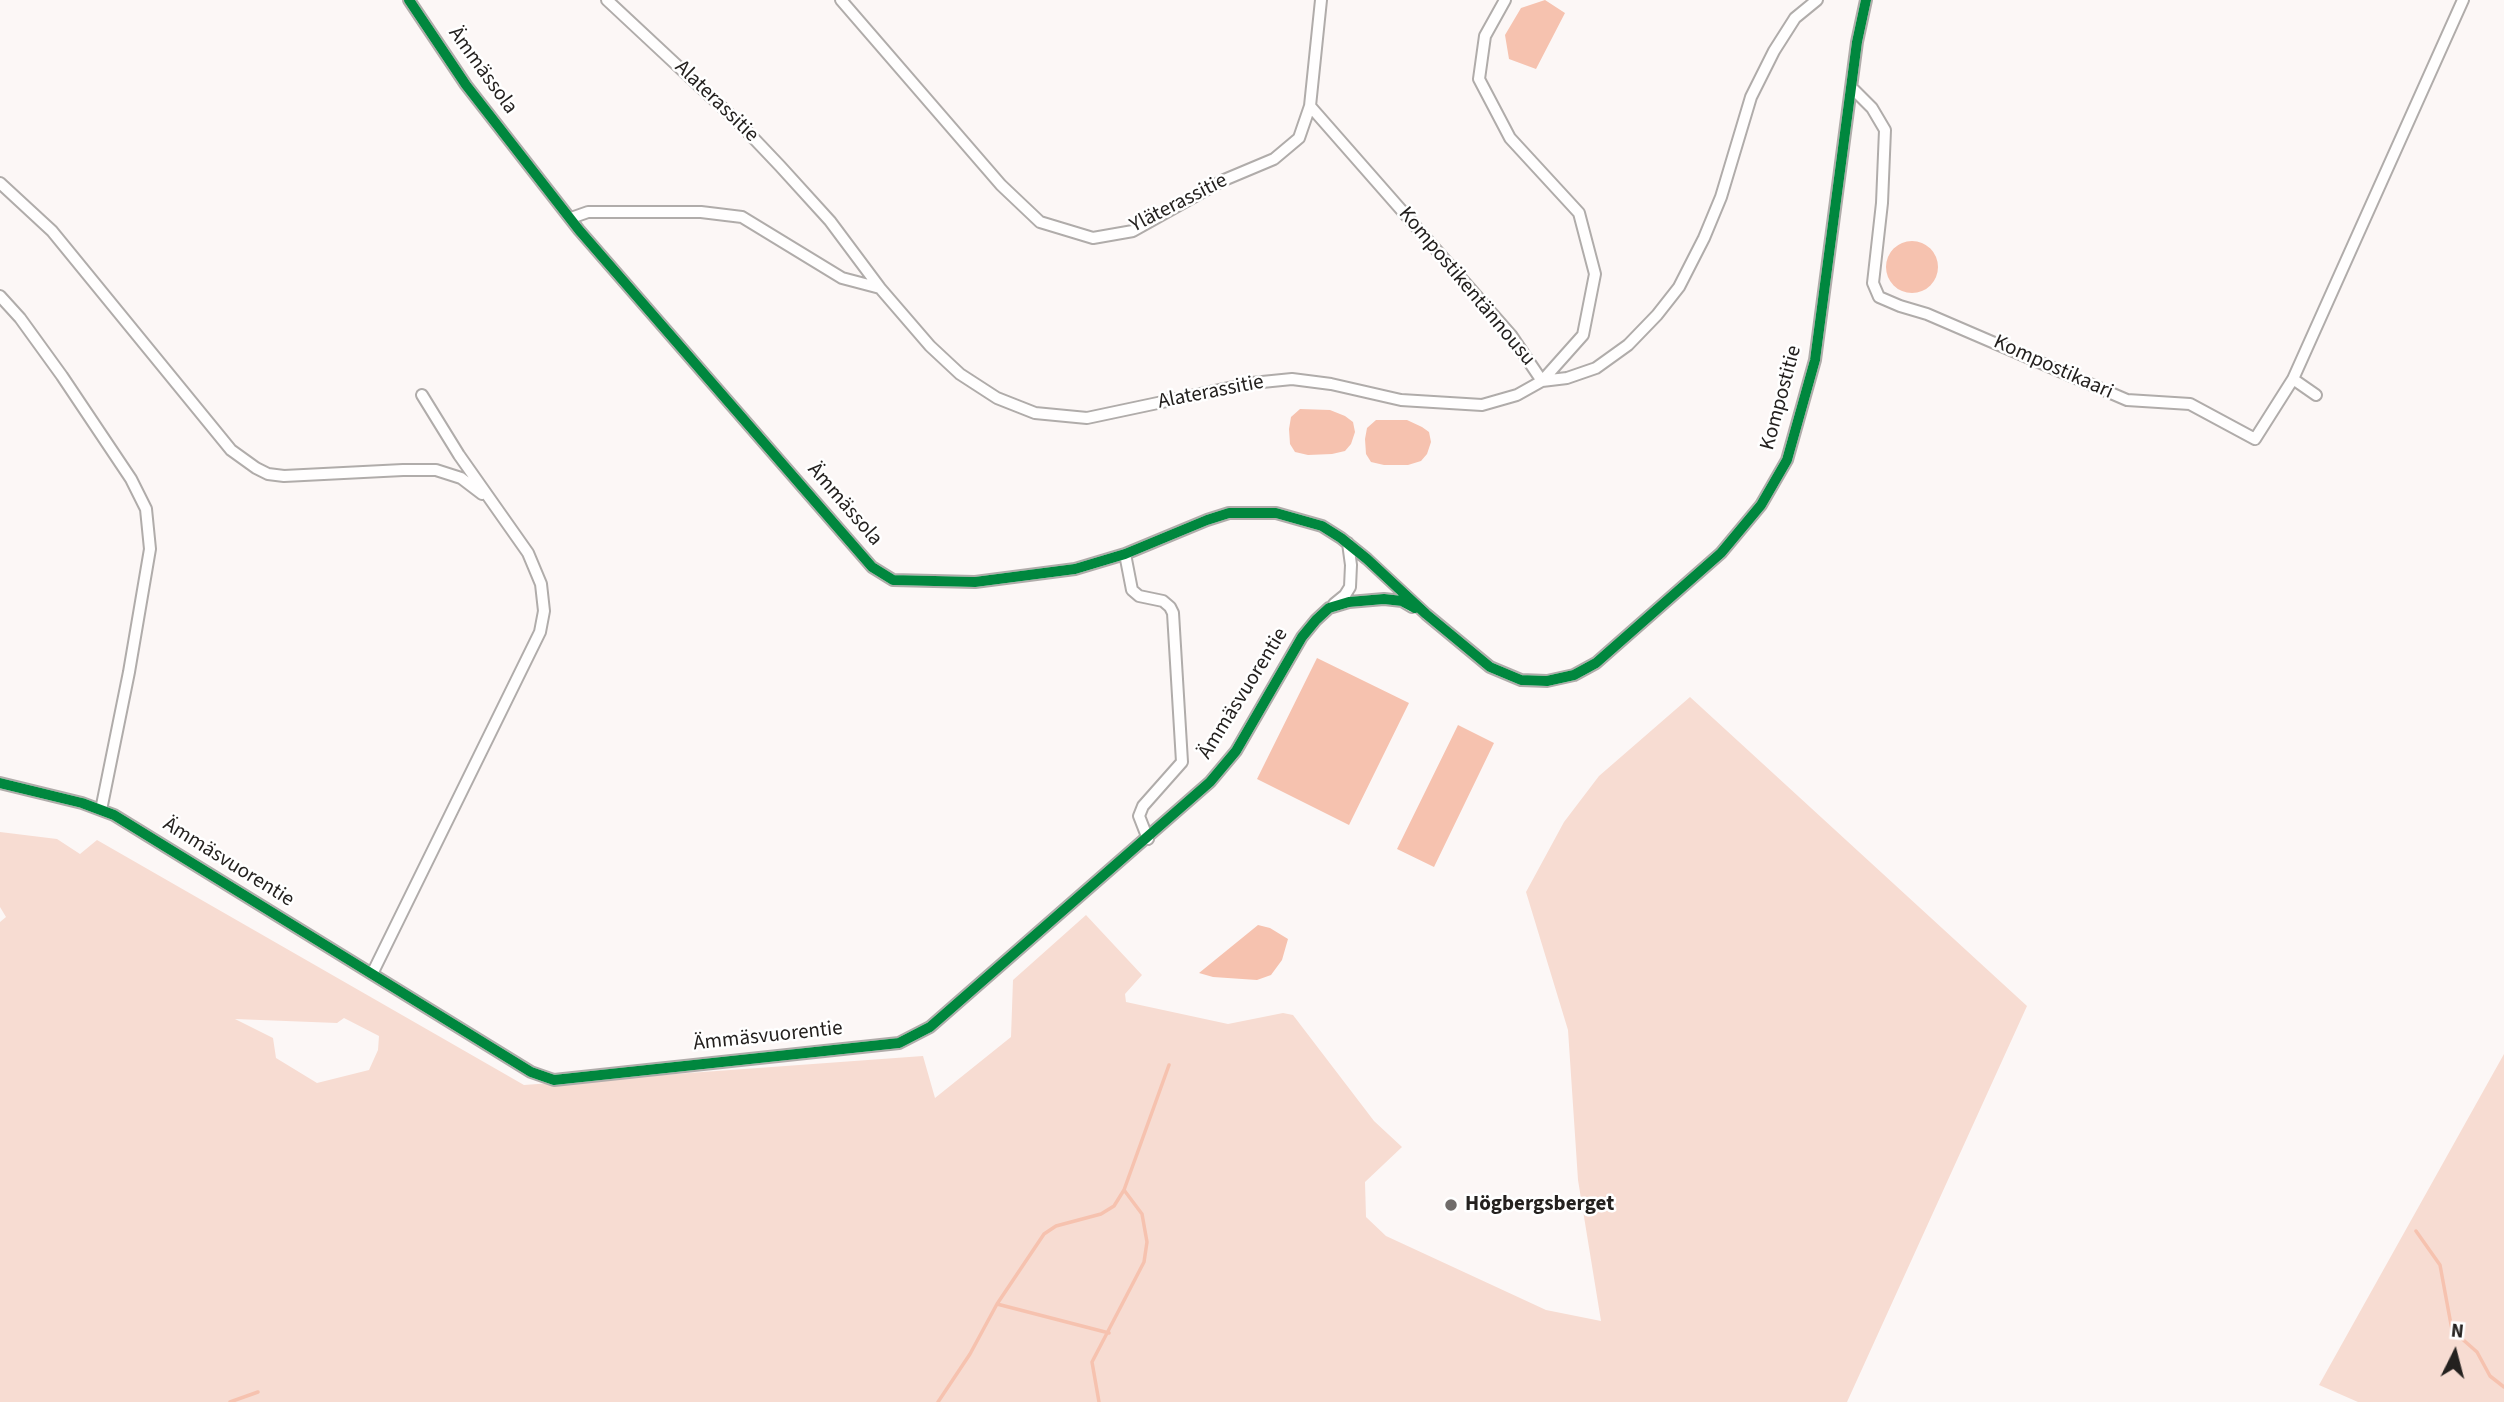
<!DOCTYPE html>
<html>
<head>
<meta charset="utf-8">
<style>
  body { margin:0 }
  #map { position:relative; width:2504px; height:1402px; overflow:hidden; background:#fcf7f6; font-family:"Source Sans 3",sans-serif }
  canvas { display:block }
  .north { position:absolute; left:2420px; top:1318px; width:70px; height:70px; -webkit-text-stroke:5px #fff; paint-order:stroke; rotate:6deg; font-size:19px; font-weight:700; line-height:28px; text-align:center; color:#24211f }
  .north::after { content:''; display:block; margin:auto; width:24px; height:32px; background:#24211f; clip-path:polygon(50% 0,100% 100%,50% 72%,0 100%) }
</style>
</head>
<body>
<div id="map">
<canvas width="2504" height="1402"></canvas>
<div class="north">N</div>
</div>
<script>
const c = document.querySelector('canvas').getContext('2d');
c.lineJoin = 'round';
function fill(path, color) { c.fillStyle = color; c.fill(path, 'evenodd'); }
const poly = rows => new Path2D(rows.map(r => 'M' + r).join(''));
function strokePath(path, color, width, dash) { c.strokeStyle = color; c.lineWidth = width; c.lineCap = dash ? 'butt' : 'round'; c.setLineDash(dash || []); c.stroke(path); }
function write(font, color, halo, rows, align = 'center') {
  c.font = font + ' "Source Sans 3",sans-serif'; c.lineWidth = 5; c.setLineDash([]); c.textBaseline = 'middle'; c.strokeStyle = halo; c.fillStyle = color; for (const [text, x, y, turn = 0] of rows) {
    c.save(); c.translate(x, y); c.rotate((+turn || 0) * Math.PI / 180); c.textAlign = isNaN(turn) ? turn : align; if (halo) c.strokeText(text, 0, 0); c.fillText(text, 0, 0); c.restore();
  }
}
const green = poly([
  [1690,697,2027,1006,1847,1402,0,1402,0,922,6,917,0,907,0,832,57,839,80,854,97,840,524,1085,923,1056,935,1098,1011,1037,1013,980,1086,915,1142,975,1125,994,1126,1002,1228,1024,1283,1013,1293,1015,1374,1121,1402,1147,1365,1182,1366,1217,1386,1236,1546,1310,1601,1321,1578,1180,1568,1030,1526,892,1564,822,1599,776],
  [344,1018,379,1036,378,1050,369,1070,317,1083,276,1058,273,1038,235,1019,337,1023],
  [2504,1054,2504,1402,2358,1402,2319,1385]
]);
const water = poly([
  [1545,0,1565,13,1536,69,1509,59,1505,35,1521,8],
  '1886 267a26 26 0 1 1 52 0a26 26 0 1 1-52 0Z',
  [1300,409,1330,410,1345,416,1353,422,1355,432,1351,444,1345,451,1332,454,1308,455,1295,452,1290,444,1289,429,1291,417],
  [1376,420,1407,420,1422,427,1429,432,1431,442,1427,454,1421,461,1408,465,1384,465,1371,462,1366,454,1365,439,1367,428],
  [1317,658,1409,703,1349,825,1257,779],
  [1458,725,1494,743,1434,867,1397,849],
  [1258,925,1270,928,1288,939,1282,960,1271,975,1257,980,1213,977,1199,973]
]);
const stream = poly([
  [2416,1231,2440,1265,2452,1330,2477,1352,2490,1376,2504,1387],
  [997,1304,1109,1333],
  [230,1402,258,1392],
  [938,1402,970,1354,997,1304,1044,1234,1056,1226,1101,1214,1114,1206,1124,1190,1169,1065],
  [1099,1402,1092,1362,1144,1262,1147,1242,1142,1214,1124,1190]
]);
const street = poly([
  [409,0,466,85,579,230,872,567,893,580,975,582,1075,569,1125,554,1207,520,1229,513,1276,513,1322,526,1341,538,1367,559,1426,614,1490,667,1521,680,1547,681,1574,675,1596,663,1721,553,1761,505,1787,460,1815,360,1857,42,1866,0],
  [607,0,742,126,780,166,830,221,880,288,930,346,960,374,997,398,1035,413,1087,418,1252,383,1292,379,1331,384,1401,400,1482,405,1517,395,1542,381,1583,335,1595,274,1579,213,1510,138,1479,79,1485,36,1505,0],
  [841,0,1001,185,1040,222,1093,238,1133,231,1224,180,1274,159,1299,138,1310,106,1321,0],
  [1852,88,1872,108,1885,130,1882,203,1873,283,1879,297,1900,306,1927,314,2127,400,2190,404,2255,439,2293,379,2463,0],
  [1310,106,1511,335,1542,381,1567,378,1596,368,1628,345,1657,315,1679,287,1704,238,1721,197,1751,97,1774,51,1795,18,1817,0],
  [0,183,52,231,231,450,256,468,268,474,284,476,403,470,436,470,461,478,482,494],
  [571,218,588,212,701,212,742,217,842,278,880,288],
  [0,296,20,318,62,376,131,479,146,509,150,549,129,672,101,810],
  [2293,379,2316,395],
  [1125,554,1132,590,1139,596,1163,601,1170,607,1173,613,1182,762,1143,806,1139,816,1148,839],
  [1334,604,1345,595,1350,587,1351,565,1348,543],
  [0,783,82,803,114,815,531,1072,554,1080,899,1043,930,1027,1210,782,1236,751,1302,637,1316,620,1329,608,1349,602,1384,599,1402,601,1412,607],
  [372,974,540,632,544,611,541,584,528,553,459,455,422,395]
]);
const cycleway = poly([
  [409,0,466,85,579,230,872,567,893,580,975,582,1075,569,1125,554,1207,520,1229,513,1276,513,1322,526,1341,538,1367,559,1426,614,1490,667,1521,680,1547,681,1574,675,1596,663,1721,553,1761,505,1787,460,1815,360,1857,42,1866,0],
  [0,783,82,803,114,815,531,1072,554,1080,899,1043,930,1027,1210,782,1236,751,1302,637,1316,620,1329,608,1349,602,1384,599,1402,601,1415,608]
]);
const markers = [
  [1451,1205,7,"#706c6a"]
];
const streetNames = [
  ["Ämmässola",482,71,54],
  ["Alaterassitie",716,102,44],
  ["Yläterassitie",1179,204,-27],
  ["Kompostikentännousu",1466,287,50],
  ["Kompostikaari",2053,368,24],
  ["Alaterassitie",1211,393,-11],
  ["Kompostitie",1782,398,-75],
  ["Ämmässola",844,505,49],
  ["Ämmäsvuorentie",1244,694,-58],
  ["Ämmäsvuorentie",228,863,32],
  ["Ämmäsvuorentie",768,1037,-6]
];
const poiNames = [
  ["Högbergsberget",1465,1205]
];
fill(green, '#f7dcd2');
fill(water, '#f6c2af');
strokePath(stream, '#f6c2af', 3.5);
strokePath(street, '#b0acaa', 14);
strokePath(street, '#fffefe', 10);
strokePath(cycleway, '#00873e', 10);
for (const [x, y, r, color] of markers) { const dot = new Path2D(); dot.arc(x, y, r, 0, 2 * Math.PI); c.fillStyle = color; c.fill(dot); strokePath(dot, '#fff', 2.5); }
write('21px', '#24211f', '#fff', streetNames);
write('bold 21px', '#24211f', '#fff', poiNames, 'left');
</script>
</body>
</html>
